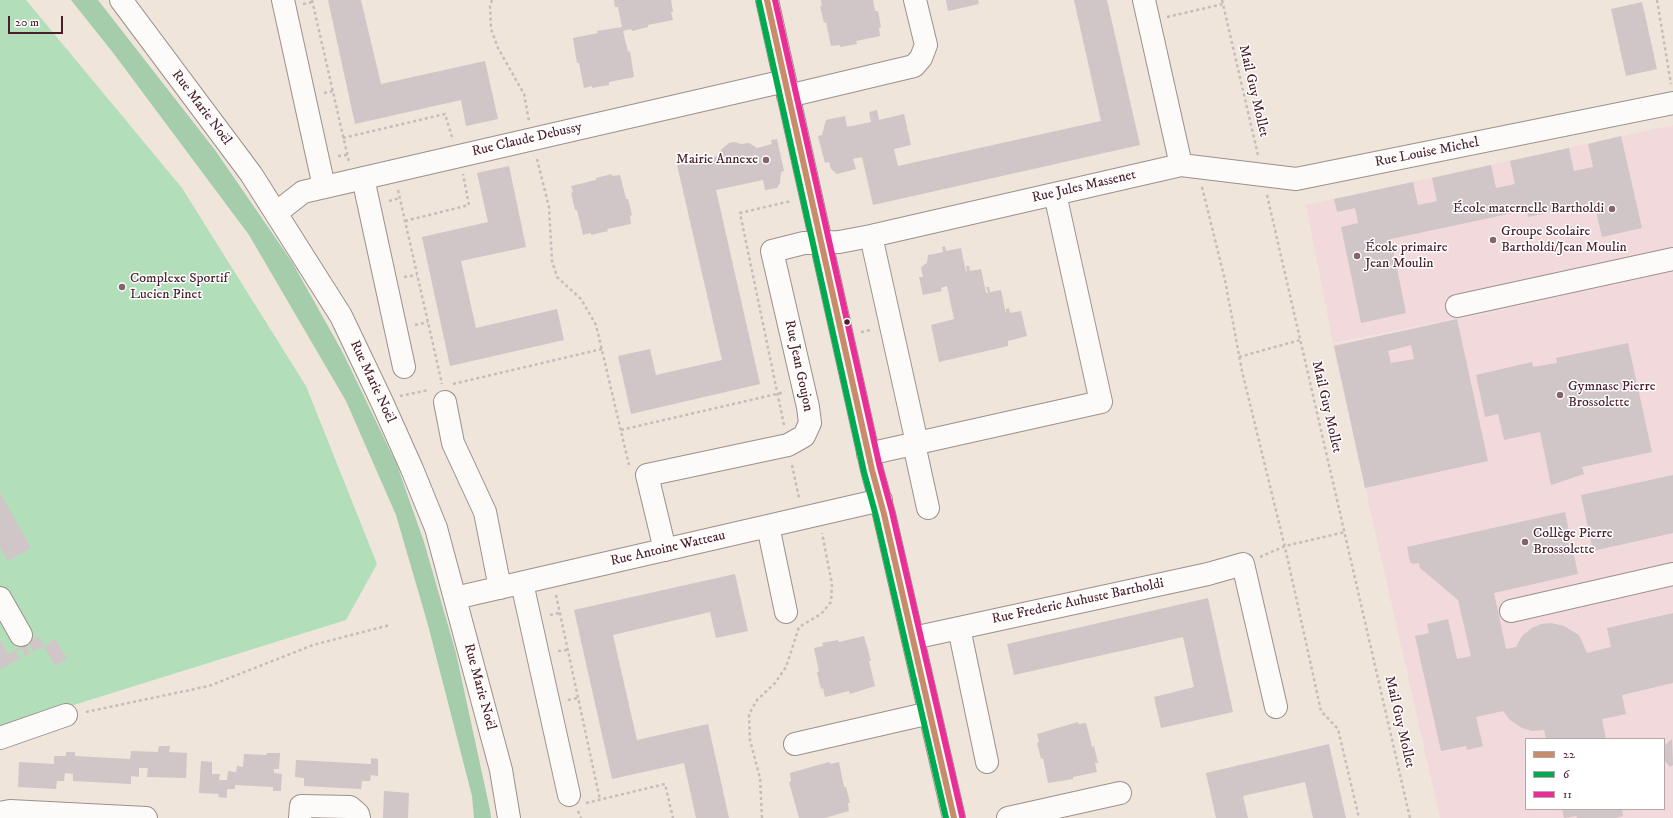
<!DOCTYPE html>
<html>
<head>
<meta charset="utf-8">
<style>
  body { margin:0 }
  #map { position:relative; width:1673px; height:818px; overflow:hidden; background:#efe5da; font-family:"IM FELL DW Pica",serif }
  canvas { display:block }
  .legend { position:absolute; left:1525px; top:738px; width:140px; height:72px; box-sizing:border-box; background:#fff; border:1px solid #b7a5aa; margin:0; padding:5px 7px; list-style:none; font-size:12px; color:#4a1f2b }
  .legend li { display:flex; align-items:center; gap:8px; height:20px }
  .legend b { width:20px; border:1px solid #b7a5aa }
  .scale { position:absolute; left:8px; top:16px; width:55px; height:18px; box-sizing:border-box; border:2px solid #4a1f2b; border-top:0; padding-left:5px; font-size:12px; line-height:14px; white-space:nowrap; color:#4a1f2b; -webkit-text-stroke:3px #fff; paint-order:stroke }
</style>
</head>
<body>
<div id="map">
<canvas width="1673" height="818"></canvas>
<ul class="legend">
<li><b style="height:5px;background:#c98c6b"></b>22</li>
<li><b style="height:5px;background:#00aa4e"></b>6</li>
<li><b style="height:5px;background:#e92e97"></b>11</li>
</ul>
<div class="scale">20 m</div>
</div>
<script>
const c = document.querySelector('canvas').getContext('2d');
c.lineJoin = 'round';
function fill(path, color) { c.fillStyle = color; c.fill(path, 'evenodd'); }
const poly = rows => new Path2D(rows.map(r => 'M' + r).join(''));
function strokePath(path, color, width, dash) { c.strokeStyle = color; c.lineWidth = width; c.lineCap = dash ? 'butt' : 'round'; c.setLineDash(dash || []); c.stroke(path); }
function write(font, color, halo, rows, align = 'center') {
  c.font = font + ' "IM FELL DW Pica",serif'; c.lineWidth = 3; c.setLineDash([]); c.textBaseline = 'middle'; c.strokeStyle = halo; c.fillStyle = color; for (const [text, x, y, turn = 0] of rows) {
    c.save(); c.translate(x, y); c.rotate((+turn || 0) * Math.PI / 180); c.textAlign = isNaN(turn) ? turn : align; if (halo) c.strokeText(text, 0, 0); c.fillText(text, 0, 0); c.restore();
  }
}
const built = poly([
  [1673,125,1673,818,1440,818,1333,345,1587,293,1333,343,1306,205],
  [1526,739,1664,739,1664,809,1526,809]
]);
const green = poly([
  [0,0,26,0,182,188,306,386,377,564,346,620,0,728]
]);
const forest = poly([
  [71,0,98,0,215,150,292,262,343,353,397,465,424,542,456,653,490,810,491,818,474,818,472,796,428,625,396,515,346,401,249,235,114,54]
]);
const building = poly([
  [328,0,361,0,381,84,485,61,498,119,466,126,461,100,355,124],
  [614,0,671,0,673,12,671,12,673,20,648,25,648,27,632,31,631,29,623,31,628,52,630,51,634,77,609,82,609,85,592,88,592,86,584,88,579,63,577,63,573,38,598,33,597,31,622,27,618,7,615,7],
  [821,0,873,0,875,11,878,11,881,27,879,28,880,36,856,41,857,44,840,47,840,45,831,46,826,22,824,23,820,6,822,6],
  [946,0,978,0,979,4,948,11],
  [1074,0,1107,0,1140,145,873,205,862,157,853,159,856,169,837,174,831,169,829,162,825,163,818,136,822,135,826,120,845,116,847,127,871,122,869,112,877,110,879,120,904,114,911,145,894,149,898,166,1101,121],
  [1642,2,1657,69,1626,76,1611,9],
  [1621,136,1642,228,1602,237,1594,203,1528,217,1527,210,1391,239,1406,313,1361,323,1341,227,1358,223,1355,208,1337,212,1334,199,1413,182,1418,205,1437,201,1432,178,1491,165,1496,188,1515,184,1510,161,1569,148,1574,171,1593,167,1588,144],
  [777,139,784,171,781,172,780,183,777,188,765,190,763,180,716,190,760,384,631,414,618,356,650,349,656,375,722,360,677,165,718,156,721,150,729,143,734,142,741,144,749,143,757,148,772,144,771,140],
  [509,166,526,247,461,261,476,328,557,309,564,340,450,366,422,237,488,222,477,173],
  [612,174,612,176,620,175,626,199,628,199,632,215,630,216,631,224,607,229,608,231,591,235,591,233,583,235,577,210,575,210,571,193,573,192,571,186,596,180,596,178],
  [945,246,946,251,961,248,966,272,967,271,966,266,969,266,970,271,981,269,986,293,988,293,986,287,989,287,990,292,1001,290,1006,314,1006,309,1009,308,1010,313,1021,311,1027,336,1008,341,1008,346,939,362,931,325,954,319,947,286,941,288,942,291,923,295,919,277,923,277,921,267,927,263,928,255,943,252,942,247],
  [1457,319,1488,461,1365,488,1334,346],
  [1411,345,1414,359,1391,363,1388,351],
  [1628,343,1652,452,1582,467,1584,474,1551,485,1540,432,1504,440,1498,414,1485,417,1476,375,1532,362,1533,367,1557,363,1556,358],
  [1673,475,1673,533,1593,551,1581,495],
  [0,493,31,548,8,561,0,547],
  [1565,512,1578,574,1494,593,1506,649,1516,647,1522,636,1532,628,1541,624,1551,623,1564,626,1579,635,1587,653,1611,647,1607,628,1673,613,1673,683,1622,695,1626,714,1602,719,1606,739,1546,739,1544,730,1532,731,1522,728,1510,720,1503,711,1476,717,1483,746,1467,750,1466,746,1441,751,1415,636,1429,633,1427,624,1448,619,1457,659,1471,656,1458,600,1420,568,1419,563,1413,564,1410,562,1407,547],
  [735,574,748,631,716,638,710,612,613,635,637,740,708,724,729,818,696,818,684,763,612,779,574,610],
  [1208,598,1233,712,1161,728,1154,697,1194,687,1183,637,1014,675,1007,644],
  [38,636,44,646,55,639,67,659,55,666,44,646,0,669,0,640,8,654],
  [29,644,33,650,30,652,26,646],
  [22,648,25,655,19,658,16,652],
  [864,636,871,661,869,661,875,686,850,694,849,691,825,697,823,688,821,689,817,672,819,672,814,648,823,646,822,643,838,640,839,642],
  [1078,722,1078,724,1086,723,1092,747,1094,746,1098,763,1095,763,1097,772,1073,777,1073,779,1048,783,1043,758,1041,759,1037,743,1039,742,1037,734],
  [1672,739,1673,765,1670,767,1664,760,1664,746],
  [1329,744,1346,818,1313,818,1305,782,1243,796,1248,818,1216,818,1206,773],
  [159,746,170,746,169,752,187,753,186,778,147,777,148,768,139,768,139,777,131,776,131,784,73,781,73,774,65,773,64,781,57,781,56,789,18,787,19,762,54,764,54,756,66,756,66,752,75,752,75,756,130,759,131,751,158,752],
  [267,753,280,753,279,769,274,769,274,773,282,774,281,791,273,791,273,787,235,785,235,789,227,789,227,798,218,797,219,794,199,793,201,761,212,762,212,774,220,774,219,780,227,780,228,771,236,772,237,766,243,767,244,754,266,755],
  [371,758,378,759,378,776,371,775,370,781,362,781,361,789,304,786,304,778,295,777,296,760,371,764],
  [829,762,831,764,839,762,844,787,846,787,850,803,848,803,849,811,825,818,799,818,789,782,791,781,790,773],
  [384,791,409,793,408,818,383,818],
  [1562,809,1622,809,1623,816,1616,818,1577,818,1576,816,1564,818]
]);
const path = poly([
  [312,0,349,162],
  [492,0,490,6,491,29,498,48,524,94,529,121],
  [1222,0,1258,155],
  [1657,0,1671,84],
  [303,4,312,2],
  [1167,17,1223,4],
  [324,93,333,91],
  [343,138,445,114,452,137],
  [338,156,347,155],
  [537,159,549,207,552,261,557,277,581,299,596,325,629,465],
  [1202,187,1225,280,1242,371,1287,556,1321,711,1338,729,1359,818],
  [398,190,442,384],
  [1267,195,1410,818],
  [389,201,400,198],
  [405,221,469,205,463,174],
  [404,277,417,275],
  [415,325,428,322],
  [861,332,871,330],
  [1239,357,1300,340],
  [453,384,602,349],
  [400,396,429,390],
  [784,425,740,213,791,201],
  [621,430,785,392],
  [792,465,799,498],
  [1260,557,1285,546,1345,532],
  [556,595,600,800],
  [550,615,559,613],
  [558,651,567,650],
  [568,700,578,698],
  [86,712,209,686,313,645,390,625],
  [586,803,665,784,673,818],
  [578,811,581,818],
  [762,818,760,778,750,740,749,714,757,700,775,683,786,667,799,627,821,614,831,602,832,584,822,533]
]);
const minor = poly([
  [121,0,251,174,341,316,382,402,412,469,436,528,501,770,509,818],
  [283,0,324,187],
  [767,0,872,470,884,514,954,818],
  [1144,0,1181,165],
  [788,96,914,66,921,58,926,45,915,0],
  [363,178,404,367],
  [276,213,303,192,785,81],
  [871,236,917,443],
  [1457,306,1673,259],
  [445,402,453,443,485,512,500,588],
  [914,444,928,508],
  [868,454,1101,402,1055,194],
  [768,526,786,612],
  [665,550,647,475,788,445,804,436,810,423,808,407,772,251,804,243,839,242,871,236,1181,165,1296,179,1673,103],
  [522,583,569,795],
  [0,598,21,635],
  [455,598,881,500],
  [1511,611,1673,574],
  [959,628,987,762],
  [913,638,1208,574,1243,564,1276,707],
  [0,738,66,715],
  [795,744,930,713],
  [0,813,10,811,146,818],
  [300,818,301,806,350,807,358,814,359,818],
  [1008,818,1120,793]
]);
const bus1 = poly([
  [767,0,872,470,884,514,954,818]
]);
const bus2 = poly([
  [759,2,864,472,876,516,946,818]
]);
const bus3 = poly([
  [775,0,880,468,892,512,962,816]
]);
const markers = [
  [766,160,4,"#846468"],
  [1612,209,4,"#846468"],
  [1493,240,4,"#846468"],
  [1357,256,4,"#846468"],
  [122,287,4,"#846468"],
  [847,322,3.5,"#4a1f2b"],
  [1560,395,4,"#846468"],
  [1525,542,4,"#846468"]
];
const streetNames = [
  ["Mail Guy Mollet",1253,91,77],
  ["Rue Marie Noël",201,108,53],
  ["Rue Claude Debussy",527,140,-13],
  ["Rue Louise Michel",1427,153,-11],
  ["Rue Jules Massenet",1084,187,-13],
  ["Rue Jean Goujon",798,366,78],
  ["Rue Marie Noël",372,382,65],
  ["Mail Guy Mollet",1326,407,77],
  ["Rue Antoine Watteau",668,549,-13],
  ["Rue Frederic Auhuste Bartholdi",1078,602,-12],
  ["Rue Marie Noël",479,687,75],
  ["Mail Guy Mollet",1399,722,77]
];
const poiNames = [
  ["Mairie Annexe",758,160,"right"],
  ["École maternelle Bartholdi",1604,209,"right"],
  ["Groupe Scolaire",1501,232],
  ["Bartholdi/Jean Moulin",1501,248],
  ["École primaire",1365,248],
  ["Jean Moulin",1365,264],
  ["Complexe Sportif",130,279],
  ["Lucien Pinet",130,295],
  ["Gymnase Pierre",1568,387],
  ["Brossolette",1568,403],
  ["Collège Pierre",1533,534],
  ["Brossolette",1533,550]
];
fill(built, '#f2d9dc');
fill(green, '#b2dfba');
fill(forest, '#a5cdac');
fill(building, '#d0c5c7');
strokePath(minor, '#9b908c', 24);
strokePath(path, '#c4bdbc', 2.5, [3, 3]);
strokePath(minor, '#fdfbf9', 22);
strokePath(bus1, '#c98c6b', 6);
strokePath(bus2, '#00aa4e', 6);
strokePath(bus3, '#e92e97', 6);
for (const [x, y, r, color] of markers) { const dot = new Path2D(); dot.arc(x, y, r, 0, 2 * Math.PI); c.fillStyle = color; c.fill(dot); strokePath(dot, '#fff', 1.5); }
write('14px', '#4a1f2b', '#fff', streetNames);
write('14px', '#4a1f2b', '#fff', poiNames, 'left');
</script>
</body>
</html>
